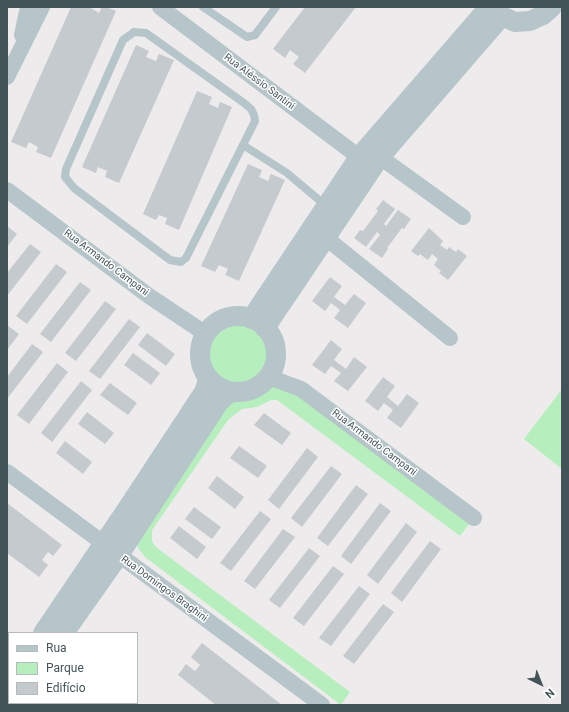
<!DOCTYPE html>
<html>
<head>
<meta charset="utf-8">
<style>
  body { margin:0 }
  #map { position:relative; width:569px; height:712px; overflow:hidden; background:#eeebec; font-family:Roboto,sans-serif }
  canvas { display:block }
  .frame { position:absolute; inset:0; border:8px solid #435459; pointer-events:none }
  .legend { position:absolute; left:8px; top:632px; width:130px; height:72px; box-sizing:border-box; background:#fff; border:1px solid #b4bbbd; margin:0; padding:5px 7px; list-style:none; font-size:12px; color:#435459 }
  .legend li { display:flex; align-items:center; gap:8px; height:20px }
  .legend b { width:20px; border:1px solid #b4bbbd }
  .north { position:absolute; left:521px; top:664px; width:40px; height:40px; -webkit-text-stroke:3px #fff; paint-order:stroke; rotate:137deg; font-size:11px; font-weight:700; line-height:16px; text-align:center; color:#435459 }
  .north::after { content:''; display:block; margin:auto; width:14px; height:18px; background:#435459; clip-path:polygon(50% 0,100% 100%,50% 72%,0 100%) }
</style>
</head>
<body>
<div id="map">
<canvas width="569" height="712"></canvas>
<div class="frame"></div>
<ul class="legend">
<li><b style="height:5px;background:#b6c5c9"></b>Rua</li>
<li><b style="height:11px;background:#b7eebd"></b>Parque</li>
<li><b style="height:11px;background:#c5cace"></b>Edifício</li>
</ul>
<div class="north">N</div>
</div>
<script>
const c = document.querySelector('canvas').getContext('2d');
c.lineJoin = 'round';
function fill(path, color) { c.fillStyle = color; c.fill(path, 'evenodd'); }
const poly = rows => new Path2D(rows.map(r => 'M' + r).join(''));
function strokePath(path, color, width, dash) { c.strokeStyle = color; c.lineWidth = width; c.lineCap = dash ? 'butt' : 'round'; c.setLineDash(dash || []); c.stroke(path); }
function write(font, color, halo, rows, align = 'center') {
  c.font = font + ' Roboto,sans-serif'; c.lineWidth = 3; c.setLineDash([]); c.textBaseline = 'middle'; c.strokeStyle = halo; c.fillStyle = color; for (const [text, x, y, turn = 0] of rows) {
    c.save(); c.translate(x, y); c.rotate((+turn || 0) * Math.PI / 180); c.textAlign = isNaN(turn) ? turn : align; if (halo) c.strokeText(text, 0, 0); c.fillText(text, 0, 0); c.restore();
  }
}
const green = poly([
  '207 354a32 32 0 1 1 64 0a32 32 0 1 1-64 0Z',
  [273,384,288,388,469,524,460,536,277,400,271,400,257,407,242,409,228,420,152,530,152,541,154,545,161,551,350,692,341,705,145,557,138,548,137,541,236,394,254,392],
  [562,389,562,469,524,439]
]);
const building = poly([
  [71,7,89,7,99,13,102,7,106,7,116,11,51,158,36,152,38,147,29,142,26,148,11,142],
  [305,7,356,7,305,73,293,64,299,57,290,50,285,58,273,49],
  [136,45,149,51,146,57,156,61,159,54,174,60,119,183,105,177,107,171,98,167,96,173,82,167],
  [197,91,212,97,209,104,218,108,220,102,232,107,179,230,165,224,167,218,159,215,156,220,143,214],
  [248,164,262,170,259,177,268,181,271,174,285,180,239,281,225,275,228,269,219,265,215,272,201,266],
  [383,200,395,209,384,224,386,226,398,210,411,219,404,229,402,228,387,248,388,249,382,258,369,249,380,235,377,232,366,247,354,238,360,230,363,231,378,211,376,209],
  [7,226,17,234,7,247],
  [429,228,443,241,440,245,447,250,449,247,456,252,458,249,467,256,448,280,439,273,441,271,434,265,438,259,432,254,428,260,420,254,418,256,411,251],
  [30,244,41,252,7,296,7,273],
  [56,264,67,272,27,324,16,316],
  [330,277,342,286,334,297,345,305,354,294,366,303,348,328,334,318,340,310,331,303,325,311,312,301],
  [80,282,91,290,51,342,40,334],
  [105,301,116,309,76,361,65,353],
  [129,319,140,327,100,379,89,371],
  [8,326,19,334,7,350,7,328],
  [147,333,175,354,166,366,138,345],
  [331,340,342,349,334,360,346,369,354,357,367,367,348,391,334,381,341,373,331,366,325,374,312,365],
  [32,344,43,352,7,399,7,377],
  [133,353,160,373,151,385,124,365],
  [57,363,68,372,29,424,17,415],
  [383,377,395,386,387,397,398,406,407,394,419,403,401,428,387,418,393,410,384,403,378,411,365,401],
  [81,381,92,390,52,442,41,433],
  [110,383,137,403,128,415,100,395],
  [87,412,114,433,105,444,78,424],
  [264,413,291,433,282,445,254,425],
  [65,441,92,462,83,474,56,453],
  [239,446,267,466,258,478,230,458],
  [307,448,318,457,279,509,268,500],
  [331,466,342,474,302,527,291,518],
  [217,476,244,497,235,509,208,488],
  [356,485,368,494,328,546,317,538],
  [7,503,62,545,53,556,48,552,42,560,48,565,39,577,7,553],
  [380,503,391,511,351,564,341,556],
  [194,507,221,527,212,539,185,519],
  [260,511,271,519,231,571,220,563],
  [406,523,417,532,378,584,367,575],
  [179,526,206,547,197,559,170,538],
  [283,529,295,537,255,589,244,581],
  [430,541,441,549,402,602,391,593],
  [309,548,320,556,280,608,269,600],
  [333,566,344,574,304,626,293,618],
  [359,586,370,594,331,646,319,638],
  [383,604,394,612,354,664,343,656],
  [202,643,282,705,216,705,178,675,186,664,195,671,200,665,191,657]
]);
const service = poly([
  [203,7,247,37,255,35,276,7],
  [134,32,146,33,244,103,251,109,254,115,255,121,243,145,186,258,181,262,170,260,74,188,65,177,66,169,123,40,134,32],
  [243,145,287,173,325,205]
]);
const minor = poly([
  [160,7,359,157],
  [22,35,28,7],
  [7,77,42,7],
  [380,157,463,217],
  [7,190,149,296,206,334],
  [326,238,450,338],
  [269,377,301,389,474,518],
  [7,472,322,705]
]);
const tertiary = poly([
  [492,7,502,16,515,22,530,21,543,15,552,7],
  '200 354a38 38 0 1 1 76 0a38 38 0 1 1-76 0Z',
  [251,319,359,157,489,7],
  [265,328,380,157,502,16],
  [43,633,129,506,204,392,208,381,206,375],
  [64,633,119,555,219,402,230,392],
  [7,684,9,681],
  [12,705,14,703]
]);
const streetNames = [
  ["Rua Aléssio Santini",259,82,37],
  ["Rua Armando Campani",106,263,37],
  ["Rua Armando Campani",374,443,37],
  ["Rua Domingos Braghini",164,589,36]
];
fill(green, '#b7eebd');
fill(building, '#c5cace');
strokePath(service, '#b6c5c9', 8);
strokePath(minor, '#b6c5c9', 16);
strokePath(tertiary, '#b6c5c9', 20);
write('10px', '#435459', '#fff', streetNames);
</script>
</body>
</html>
